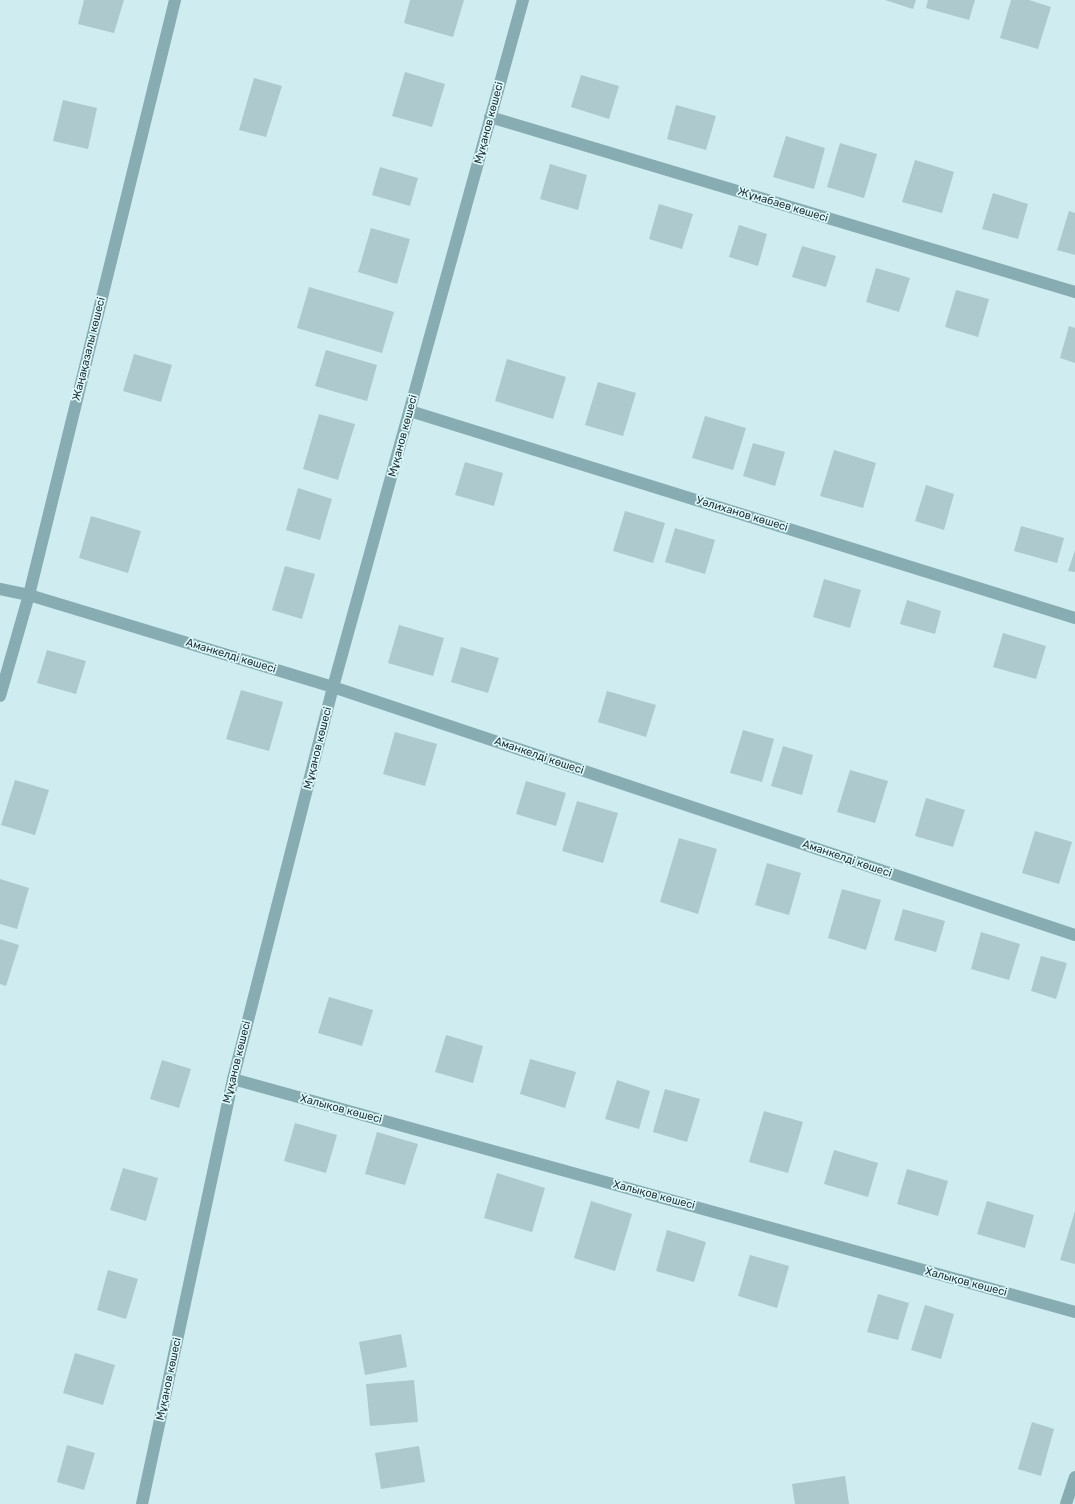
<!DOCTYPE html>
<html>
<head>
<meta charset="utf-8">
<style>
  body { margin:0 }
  canvas { display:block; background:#cfecf0 }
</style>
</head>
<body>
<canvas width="1075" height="1504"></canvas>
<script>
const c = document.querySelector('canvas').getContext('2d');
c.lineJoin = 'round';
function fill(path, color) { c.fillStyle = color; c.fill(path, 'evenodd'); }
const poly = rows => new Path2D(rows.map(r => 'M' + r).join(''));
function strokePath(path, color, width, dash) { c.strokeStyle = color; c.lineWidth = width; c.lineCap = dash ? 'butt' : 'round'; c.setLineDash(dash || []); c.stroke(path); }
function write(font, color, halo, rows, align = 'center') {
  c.font = font + ' Rubik,sans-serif'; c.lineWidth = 3.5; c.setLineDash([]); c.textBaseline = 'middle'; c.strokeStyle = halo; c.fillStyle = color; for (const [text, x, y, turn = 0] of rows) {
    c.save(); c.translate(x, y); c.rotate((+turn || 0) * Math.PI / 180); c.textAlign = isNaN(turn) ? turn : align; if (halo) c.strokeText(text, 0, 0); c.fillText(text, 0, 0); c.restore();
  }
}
const building = poly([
  [84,0,124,0,114,33,78,24],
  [410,0,464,0,453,37,404,23],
  [885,0,916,0,913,9],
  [928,0,975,0,969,20,926,8],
  [1011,0,1029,0,1051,7,1038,49,1000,38],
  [405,72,445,84,432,127,392,116],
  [581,75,619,86,609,119,571,107],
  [254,78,282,86,266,137,239,130],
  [63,100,97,108,88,149,53,141],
  [676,105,716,116,706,150,667,139],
  [786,136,825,148,814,189,773,177],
  [840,143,877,154,864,198,827,187],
  [915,160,954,172,942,213,902,202],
  [550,164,587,175,578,210,540,199],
  [380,167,418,178,410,206,372,195],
  [993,193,1028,204,1018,239,982,229],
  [659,204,693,214,682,249,649,239],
  [1069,211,1075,213,1075,255,1057,250],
  [739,225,767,234,758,266,729,257],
  [371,228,410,239,397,284,358,272],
  [802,246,836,256,826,287,792,277],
  [876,268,910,278,899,312,866,302],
  [309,287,394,312,382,353,297,328],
  [956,290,989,299,978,337,945,327],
  [1069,326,1075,328,1075,363,1060,358],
  [326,350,377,365,367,401,315,386],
  [134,354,172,365,161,402,123,391],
  [507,359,566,377,553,419,495,401],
  [598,382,636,393,623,436,585,425],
  [319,414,355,424,338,480,303,469],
  [705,416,746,428,733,470,692,458],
  [753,443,785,452,775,486,743,476],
  [834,450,876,463,863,508,820,496],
  [465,462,503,473,494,506,455,495],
  [926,485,954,494,944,530,915,521],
  [298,488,332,499,320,540,286,530],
  [625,511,665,523,653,563,613,551],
  [91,516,141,531,128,573,79,558],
  [1021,526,1064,538,1057,563,1014,551],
  [675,528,715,540,705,574,665,562],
  [1075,550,1075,572,1068,571],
  [285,566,315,574,302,619,272,610],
  [824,579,861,590,850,628,813,617],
  [907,600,941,611,935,634,900,624],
  [399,625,444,638,433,676,388,663],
  [1003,633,1046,646,1036,679,993,667],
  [461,647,499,658,488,693,451,682],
  [47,650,86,661,76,694,37,683],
  [241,690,283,702,269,751,226,739],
  [607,691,656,705,646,737,598,722],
  [743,730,774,739,762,782,730,773],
  [395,732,437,744,425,786,383,774],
  [783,746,813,755,802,795,771,786],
  [850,770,888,781,875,823,837,812],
  [15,780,49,790,35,835,1,825],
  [526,781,566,793,556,826,516,814],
  [926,798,965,810,953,847,915,836],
  [577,801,618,813,603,863,562,851],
  [1035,831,1072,842,1059,884,1022,873],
  [679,838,717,849,698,914,660,902],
  [767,863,801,873,789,915,755,905],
  [0,879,29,888,17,929,0,924],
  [842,889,881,900,866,950,828,938],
  [903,909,945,921,936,952,894,940],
  [981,932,1020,944,1009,980,971,969],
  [0,939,19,945,6,986,0,984],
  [1041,956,1067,963,1056,999,1031,991],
  [329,997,373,1010,362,1046,318,1033],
  [446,1035,483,1046,473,1083,435,1072],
  [530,1059,576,1072,565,1108,520,1094],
  [162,1060,191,1069,179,1108,150,1099],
  [617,1080,650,1091,639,1129,605,1119],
  [665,1089,700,1099,687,1142,653,1132],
  [764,1111,803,1122,788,1173,749,1162],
  [295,1123,337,1135,326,1173,284,1161],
  [377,1132,418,1144,405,1185,365,1174],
  [834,1150,878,1163,868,1197,824,1184],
  [123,1168,158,1178,146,1221,110,1210],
  [907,1169,948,1181,938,1216,897,1204],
  [497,1173,545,1188,532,1232,484,1218],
  [591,1201,632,1214,615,1271,574,1258],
  [987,1201,1034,1215,1025,1248,977,1234],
  [1075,1211,1075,1264,1060,1260],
  [667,1230,706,1242,694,1282,656,1271],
  [750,1255,789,1266,777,1308,738,1296],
  [108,1270,138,1279,126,1319,97,1310],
  [878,1294,909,1303,898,1340,867,1332],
  [925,1305,954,1314,941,1359,911,1350],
  [401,1334,407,1367,365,1375,359,1342],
  [75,1353,115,1365,103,1405,63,1393],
  [414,1380,418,1422,370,1426,366,1384],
  [1032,1422,1054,1429,1041,1476,1018,1469],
  [67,1445,95,1453,84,1490,57,1482],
  [419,1446,425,1482,381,1489,375,1453],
  [845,1476,849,1504,795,1504,792,1484]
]);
const street = poly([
  [490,117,1075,292],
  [410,411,1075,618],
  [0,589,29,595,333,687,1075,935],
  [0,696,29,595,175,0],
  [233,1079,1075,1312],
  [142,1504,233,1079,333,687,523,0],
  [1066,1504,1075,1477]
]);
const streetNames = [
  ["Мұқанов көшесі",489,123,-75],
  ["Жұмабаев көшесі",783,205,17],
  ["Жаңақазалы көшесі",89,349,-76],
  ["Мұқанов көшесі",403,436,-75],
  ["Уәлиханов көшесі",742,514,17],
  ["Аманкелді көшесі",231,656,17],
  ["Мұқанов көшесі",318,748,-76],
  ["Аманкелді көшесі",539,756,19],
  ["Аманкелді көшесі",847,859,19],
  ["Мұқанов көшесі",237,1062,-76],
  ["Халықов көшесі",341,1109,15],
  ["Халықов көшесі",654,1195,15],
  ["Халықов көшесі",966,1282,15],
  ["Мұқанов көшесі",169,1379,-78]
];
fill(building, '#adc9cd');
strokePath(street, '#87acb1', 12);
write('11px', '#273234', '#dcfafe', streetNames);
</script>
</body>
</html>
